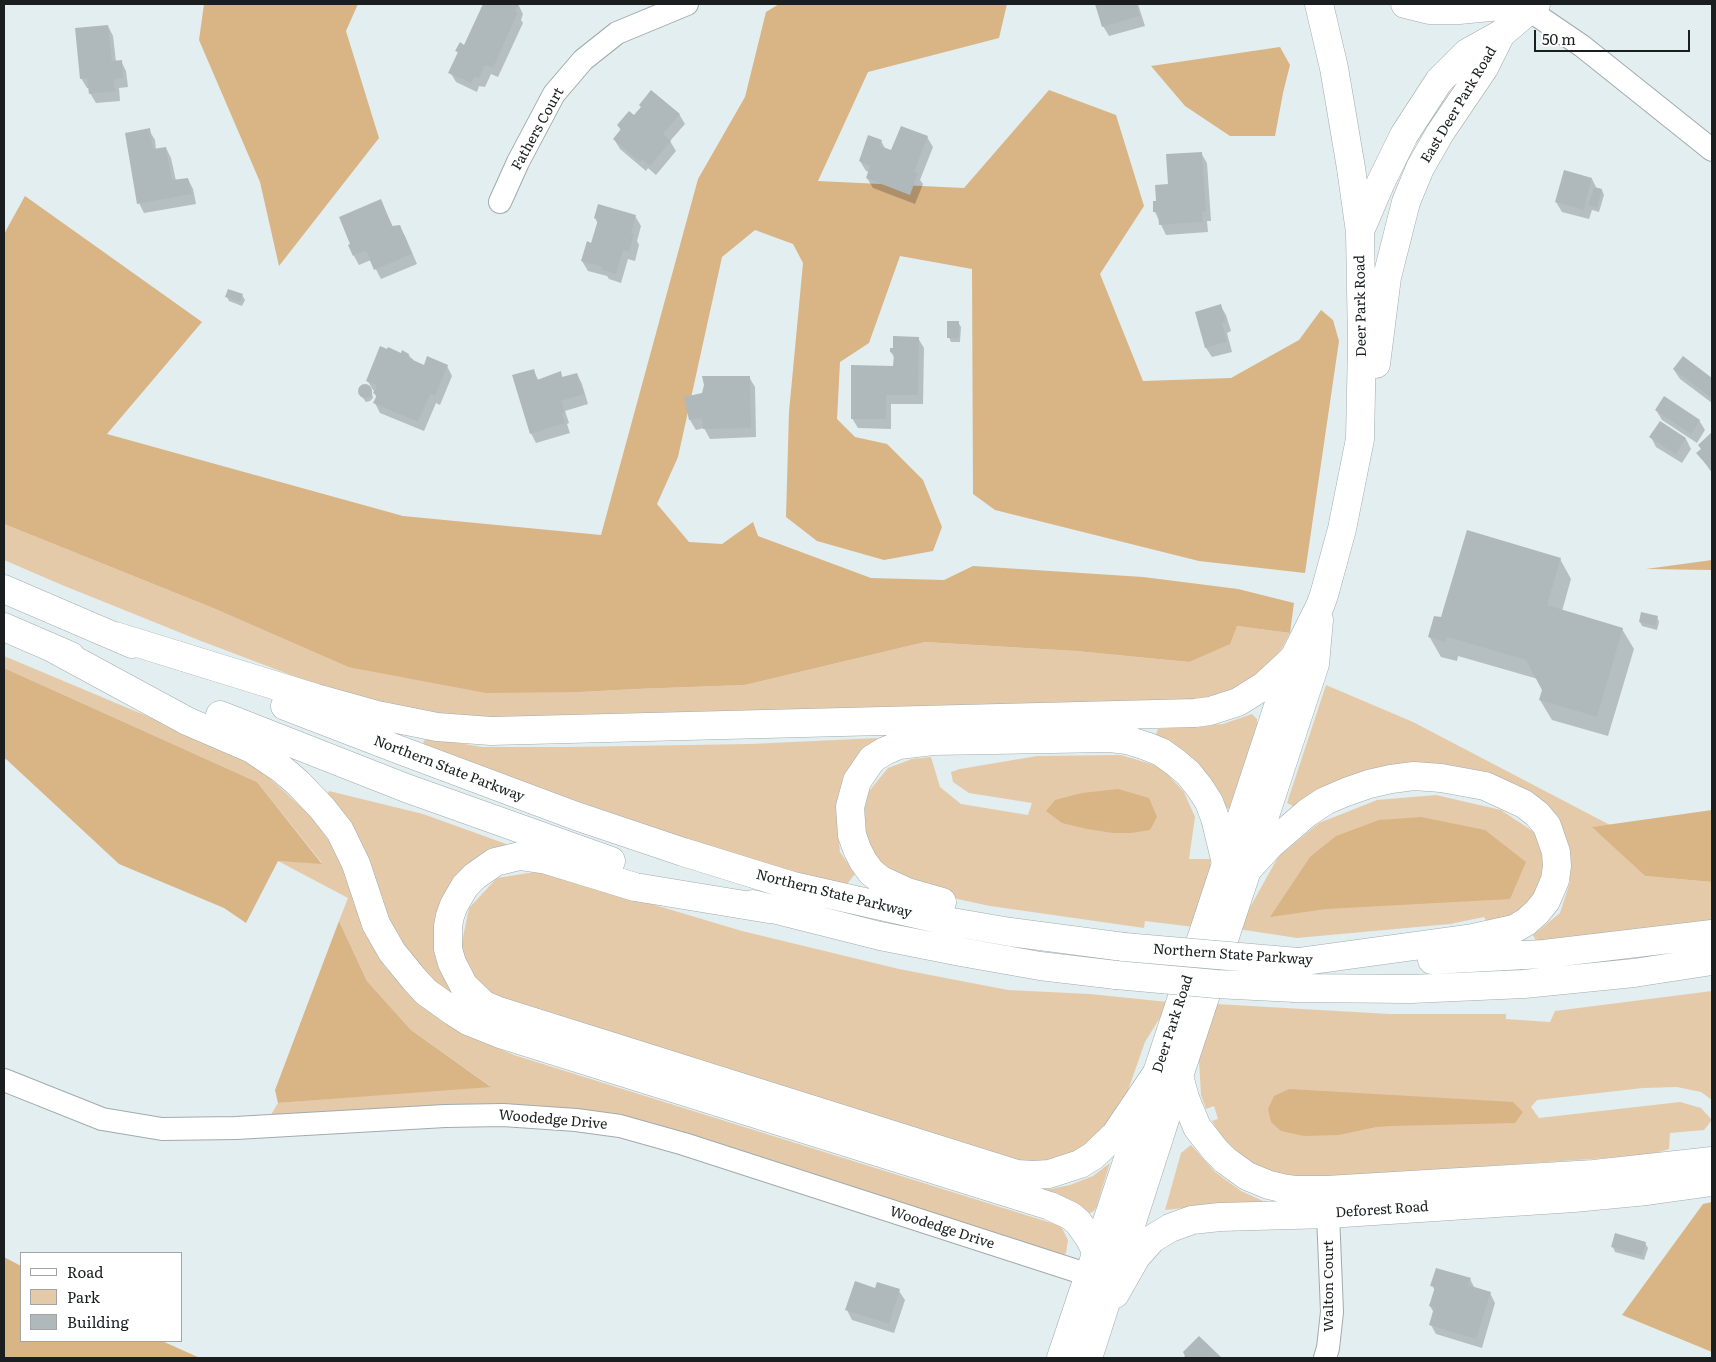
<!DOCTYPE html>
<html>
<head>
<meta charset="utf-8">
<style>
  body { margin:0 }
  #map { position:relative; width:1716px; height:1362px; overflow:hidden; background:#e3eef0; font-family:Literata,serif }
  canvas { display:block }
  .frame { position:absolute; inset:0; border:5px solid #1a1e1f; pointer-events:none }
  .legend { position:absolute; left:20px; top:1252px; width:162px; height:90px; box-sizing:border-box; background:#fff; border:1px solid #a3a5a5; margin:0; padding:6px 9px; list-style:none; font-size:15px; color:#1a1e1f }
  .legend li { display:flex; align-items:center; gap:10px; height:25px }
  .legend b { width:25px; border:1px solid #a3a5a5 }
  .scale { position:absolute; left:1534px; top:30px; width:156px; height:22px; box-sizing:border-box; border:2px solid #1a1e1f; border-top:0; padding-left:6px; font-size:15px; line-height:18px; white-space:nowrap; color:#1a1e1f; -webkit-text-stroke:4px #fff; paint-order:stroke }
</style>
</head>
<body>
<div id="map">
<canvas width="1716" height="1362"></canvas>
<div class="frame"></div>
<ul class="legend">
<li><b style="height:6px;background:#fff"></b>Road</li>
<li><b style="height:14px;background:#e5caaa"></b>Park</li>
<li><b style="height:14px;background:#afb9bc"></b>Building</li>
</ul>
<div class="scale">50 m</div>
</div>
<script>
const c = document.querySelector('canvas').getContext('2d');
c.lineJoin = 'round';
function fill(path, color) { c.fillStyle = color; c.fill(path, 'evenodd'); }
const poly = rows => new Path2D(rows.map(r => 'M' + r).join(''));
function strokePath(path, color, width, dash) { c.strokeStyle = color; c.lineWidth = width; c.lineCap = dash ? 'butt' : 'round'; c.setLineDash(dash || []); c.stroke(path); }
function write(font, color, halo, rows, align = 'center') {
  c.font = font + ' Literata,serif'; c.lineWidth = 4.5; c.setLineDash([]); c.textBaseline = 'middle'; c.strokeStyle = halo; c.fillStyle = color; for (const [text, x, y, turn = 0] of rows) {
    c.save(); c.translate(x, y); c.rotate((+turn || 0) * Math.PI / 180); c.textAlign = isNaN(turn) ? turn : align; if (halo) c.strokeText(text, 0, 0); c.fillText(text, 0, 0); c.restore();
  }
}
const green = poly([
  [4,524,213,608,348,667,580,692,636,689,745,685,925,642,1076,651,1189,662,1237,626,1290,633,1274,663,1222,700,506,723,428,715,325,688,201,641,62,585,4,560],
  [4,656,216,745,263,772,310,815,340,856,367,933,384,966,411,995,456,1030,514,1055,1061,1226,1068,1240,1066,1253,1062,1256,586,1111,269,1118,278,1103,490,1086,411,1030,367,981,339,921,348,898,278,861,322,863,257,782,4,668],
  [1326,685,1413,722,1610,825,1593,827,1645,876,1712,882,1712,927,1537,943,1533,935,1560,913,1570,882,1563,831,1433,771,1292,815,1293,806,1287,803],
  [1252,714,1257,719,1257,731,1230,810,1225,807,1154,739,1158,729,1223,724],
  [430,738,482,747,567,747,750,744,878,738,874,750,845,778,837,817,840,852,855,874,847,884,777,868,716,851,426,747,423,741],
  [1121,755,1161,767,1184,792,1195,817,1189,859,1211,859,1208,882,1194,927,1145,921,1144,928,990,906,925,892,884,868,864,838,865,796,888,768,912,759,931,757,940,787,961,804,1028,815,1032,803,969,793,953,782,951,772,960,769,1037,756],
  [329,791,423,814,509,845,450,890,461,1005,400,951,327,795],
  [1436,795,1501,810,1534,832,1547,864,1541,897,1521,917,1490,927,1484,917,1450,924,1297,938,1238,929,1278,857,1319,823,1377,800],
  [541,871,742,931,899,969,1008,990,1090,994,1168,1002,1166,1008,1145,1042,1119,1116,1097,1144,1032,1168,499,1006,468,978,461,947,469,908,497,878],
  [1712,991,1712,1100,1701,1092,1677,1087,1643,1088,1537,1100,1531,1107,1539,1118,1680,1102,1701,1108,1712,1120,1704,1130,1670,1133,1669,1149,1649,1155,1346,1176,1291,1178,1253,1166,1226,1145,1212,1121,1218,1119,1214,1106,1206,1109,1201,1095,1199,1060,1216,1004,1389,1014,1506,1014,1506,1019,1550,1022,1555,1011],
  [1191,1145,1215,1172,1241,1191,1272,1205,1212,1205,1165,1210,1181,1153],
  [1110,1163,1096,1208,1093,1212,1089,1213,1012,1189,1051,1189,1070,1185,1093,1176]
]);
const forest = poly([
  [204,4,358,4,346,31,379,138,279,266,260,182,199,40],
  [779,4,1007,4,999,38,868,72,818,181,964,188,1049,90,1116,115,1144,206,1100,274,1143,381,1231,378,1299,340,1321,310,1333,320,1339,341,1305,573,1199,561,995,510,973,494,972,269,900,256,869,343,840,362,837,419,855,437,887,444,923,480,942,527,933,551,884,560,817,541,786,517,789,412,803,263,793,244,755,230,722,257,678,457,657,504,689,542,722,544,753,522,758,536,871,578,944,580,973,566,1143,577,1238,589,1294,603,1290,633,1237,626,1230,644,1189,662,1076,651,925,642,745,685,636,689,580,692,486,693,348,667,213,608,4,524,4,234,25,196,202,322,107,434,403,516,601,535,698,179,745,97,766,12],
  [1280,47,1290,65,1283,93,1275,136,1230,136,1185,106,1151,66],
  [1712,560,1712,570,1646,569],
  [4,668,257,782,322,864,278,861,246,923,224,908,119,864,7,760,4,758],
  [1118,789,1149,798,1157,817,1150,830,1131,833,1113,833,1087,829,1062,823,1046,811,1055,800,1082,793],
  [1712,810,1712,882,1645,876,1592,827],
  [1421,817,1485,830,1526,862,1510,899,1326,909,1270,917,1310,857,1336,836,1379,820],
  [339,921,367,981,411,1030,491,1087,278,1103,275,1090],
  [1289,1089,1513,1102,1523,1112,1515,1123,1391,1126,1376,1127,1339,1135,1304,1136,1281,1131,1271,1122,1268,1109,1274,1096],
  [1712,1202,1712,1352,1622,1315,1703,1204],
  [4,1257,21,1266,21,1341,162,1341,200,1358,4,1358]
]);
const shadow = poly([
  [484,4,518,4,523,14,521,20,523,23,498,77,491,74,485,87,479,86,477,92,456,82,450,72,458,54,457,51,465,46],
  [1097,4,1138,4,1145,26,1109,36,1103,26],
  [108,26,113,36,116,62,121,61,126,71,128,87,119,88,120,101,96,103,90,93,90,88,87,88,81,78],
  [679,114,685,124,670,141,676,151,656,175,648,168,646,171,620,149,614,139,621,131,618,125,634,117],
  [149,130,155,140,156,150,166,148,171,158,176,181,188,179,193,189,196,204,144,213,139,203],
  [927,137,933,147,920,180,923,184,915,204,873,188,867,178,869,172,866,171,860,161,881,141,886,150,892,152],
  [1201,153,1207,163,1211,221,1207,221,1208,232,1166,235,1155,212,1158,202,1169,185],
  [1592,179,1597,189,1602,190,1604,195,1599,212,1592,210,1589,219,1562,212,1556,202],
  [381,201,393,227,399,227,405,236,417,264,381,279,371,260,359,265,354,256],
  [635,216,641,226,637,241,639,245,635,261,628,259,621,283,609,279,607,276,588,271,582,261,592,244,598,224,595,218],
  [242,295,245,300,242,306,229,301,227,297],
  [1220,305,1226,315,1231,331,1227,333,1232,352,1212,357,1206,348,1196,312],
  [958,322,961,327,960,342,951,342,949,337],
  [918,338,924,348,923,404,891,404,891,429,858,428,852,418,895,367,895,359,891,352],
  [402,355,409,355,412,360,424,367,447,366,452,376,440,405,436,403,424,431,380,413,375,403,377,398,374,393,375,391,373,390,367,380],
  [1683,358,1712,380,1712,403,1680,379,1674,370],
  [533,370,539,381,560,373,563,378,577,374,582,384,588,404,565,411,569,423,567,424,570,433,536,443,531,433],
  [749,377,755,387,756,437,710,439,704,428,696,430,690,420,686,398,703,394],
  [362,386,366,386,371,389,373,398,370,401,366,402,360,394,359,389],
  [1656,410,1699,420,1705,430,1697,443,1662,420],
  [1660,422,1686,439,1691,449,1682,463,1656,447,1651,437],
  [1711,434,1712,435,1712,473,1698,453,1702,450],
  [1560,559,1571,579,1562,611,1622,629,1634,649,1608,736,1552,720,1540,700,1543,690,1538,679,1458,656,1457,661,1441,657,1429,636,1442,619],
  [1657,617,1659,622,1657,630,1642,626,1640,622],
  [1645,1243,1648,1248,1644,1260,1615,1252,1613,1247],
  [1470,1279,1475,1289,1490,1293,1495,1303,1482,1348,1436,1334,1431,1325,1434,1313,1430,1306,1435,1291,1432,1285],
  [876,1290,899,1291,905,1300,894,1333,852,1320,847,1310]
]);
const building = poly([
  [483,4,519,4,515,11,518,12,493,68,485,65,479,78,474,77,471,83,448,73,458,52,455,51,460,42,464,45],
  [1095,4,1136,4,1140,16,1102,27],
  [108,25,112,61,122,60,123,78,114,79,115,91,89,94,87,78,80,79,75,28],
  [651,90,680,114,663,134,671,141,650,166,642,159,640,162,613,139,621,129,617,125,629,111,634,115,641,107,639,105],
  [901,126,928,136,914,172,918,173,910,195,866,178,870,166,859,161,868,135,882,140,880,146,891,150],
  [150,128,153,149,166,147,172,180,188,178,192,194,137,204,125,133],
  [1202,152,1206,211,1202,212,1203,222,1159,225,1158,212,1153,212,1153,201,1156,201,1155,185,1168,184,1166,154],
  [1564,170,1592,178,1584,210,1555,202],
  [1594,187,1602,189,1597,208,1588,205],
  [381,199,392,226,400,225,412,254,374,270,366,251,353,256,348,245,350,244,339,217],
  [598,204,636,215,631,234,634,234,629,252,623,250,616,274,602,270,602,267,581,261,587,241,591,243,598,220,594,218],
  [228,289,243,294,240,302,225,297],
  [1221,304,1226,322,1222,323,1227,342,1205,348,1195,312],
  [947,321,959,321,959,338,947,338],
  [893,336,919,337,918,395,886,395,886,419,851,419,851,365,893,366,894,354,890,352,890,348,893,348],
  [380,346,387,349,388,347,401,353,402,350,409,354,408,357,413,359,413,360,424,365,427,356,448,365,435,396,430,394,418,422,373,403,377,395,373,393,377,385,366,381],
  [1683,356,1712,378,1712,394,1710,397,1673,369],
  [534,369,537,380,561,371,562,377,577,373,584,394,561,401,565,413,562,414,565,423,530,434,512,375],
  [702,376,750,376,751,428,703,429,702,418,689,420,684,397,702,393,704,385],
  '358 391a7 7 0 1 1 14 0a7 7 0 1 1-14 0Z',
  [1664,396,1700,420,1691,434,1655,410],
  [1660,421,1686,438,1676,454,1649,437],
  [1712,432,1712,471,1696,453,1701,449,1698,445],
  [1467,530,1561,558,1547,605,1623,628,1597,717,1539,700,1542,690,1526,660,1447,637,1445,642,1428,637,1434,616,1441,617],
  [1641,612,1658,616,1655,626,1639,622],
  [1615,1233,1646,1242,1642,1256,1611,1247],
  [1436,1268,1471,1278,1468,1285,1491,1292,1476,1339,1429,1325,1434,1308,1429,1306,1435,1287,1430,1286],
  [855,1281,875,1288,877,1282,900,1289,889,1324,845,1310],
  [1199,1336,1222,1358,1183,1358,1185,1356,1183,1352]
]);
const minor = poly([
  [1529,10,1582,46,1712,150],
  [500,202,518,162,554,94,583,60,617,33,687,4],
  [4,1080,102,1119,162,1129,236,1128,445,1116,503,1115,576,1120,620,1126,684,1144,1089,1275],
  [1325,1358,1328,1348,1332,1312,1328,1214]
]);
const tertiary = poly([
  [1179,1076,1185,1098,1197,1127,1215,1150,1225,1160,1247,1176,1269,1185,1282,1188,1296,1190,1327,1190,1594,1174,1712,1161],
  [1115,1294,1136,1257,1152,1239,1170,1228,1192,1220,1220,1217,1328,1214,1574,1198,1647,1191,1712,1182]
]);
const primary = poly([
  [1405,4,1429,10,1459,10,1511,5,1529,10],
  [1360,231,1381,182,1404,135,1439,81,1467,53,1501,34,1536,4],
  [1376,364,1387,277,1406,202,1420,168,1440,133,1484,68,1501,34],
  [1061,1358,1157,1073,1294,658,1320,606,1324,595,1342,529,1360,439,1362,344,1360,232,1351,168,1334,68,1319,4],
  [1088,1358,1179,1076,1315,664,1319,620]
]);
const motorway = poly([
  [4,589,132,644],
  [4,627,71,656],
  [115,636,316,698,377,715,437,727,491,731,1195,713,1210,711,1238,702,1265,685,1294,658],
  [54,649,187,721,252,749,283,770,298,783,322,808,340,831,356,864,376,924,392,952,414,979,426,992,454,1012,468,1021,503,1035,1050,1206,1071,1216,1078,1222,1090,1239,1096,1252],
  [285,706,397,749,576,816,683,852,793,886,952,922,1010,932,1124,947],
  [220,715,406,788,611,861],
  [1247,870,1270,845,1307,813,1325,801,1346,792,1369,784,1391,779,1414,776,1441,778,1485,786,1524,804,1537,814,1547,826,1556,852,1557,866,1555,880,1546,901,1537,912,1526,922,1514,929,1473,938,1298,962],
  [942,902,907,892,881,880,871,872,863,861,857,849,852,835,850,807,857,781,872,759,885,751,899,745,933,741,1110,738,1127,740,1146,746,1161,752,1175,762,1188,773,1200,788,1209,802,1215,818,1226,863],
  [753,904,880,936,961,952,1040,966,1116,975],
  [769,909,635,887,547,860,520,856,495,862,475,876,465,886,454,905,450,916,448,926,448,949,452,963,464,986,484,1005,496,1010,1017,1174,1033,1175,1049,1174,1080,1164,1093,1156,1115,1135,1157,1073],
  [1432,960,1544,954,1712,934],
  [1295,988,1411,989,1524,984,1634,973,1712,961]
]);
const motorwayBridge = poly([
  [1124,947,1298,962],
  [1116,975,1216,984,1295,988]
]);
const streetNames = [
  ["East Deer Park Road",1459,105,-59],
  ["Fathers Court",538,129,-61],
  ["Deer Park Road",1361,306,-91],
  ["Northern State Parkway",449,769,21],
  ["Northern State Parkway",834,894,14],
  ["Northern State Parkway",1233,955,4],
  ["Deer Park Road",1173,1024,-72],
  ["Woodedge Drive",553,1120,5],
  ["Deforest Road",1382,1210,-4],
  ["Woodedge Drive",942,1228,18],
  ["Walton Court",1329,1286,-90]
];
fill(green, '#e5caaa');
fill(forest, '#d9b485');
fill(shadow, '#0003');
fill(building, '#afb9bc');
strokePath(minor, '#a0abad', 24);
strokePath(tertiary, '#a0abad', 29);
strokePath(primary, '#a0abad', 29);
strokePath(motorway, '#a0abad', 29);
strokePath(minor, '#fff', 22);
strokePath(tertiary, '#fff', 28);
strokePath(primary, '#fff', 28);
strokePath(motorway, '#fff', 28);
strokePath(motorwayBridge, '#a0abad', 29, []);
strokePath(motorwayBridge, '#fff', 28);
write('14px', '#1a1e1f', '#fff', streetNames);
</script>
</body>
</html>
